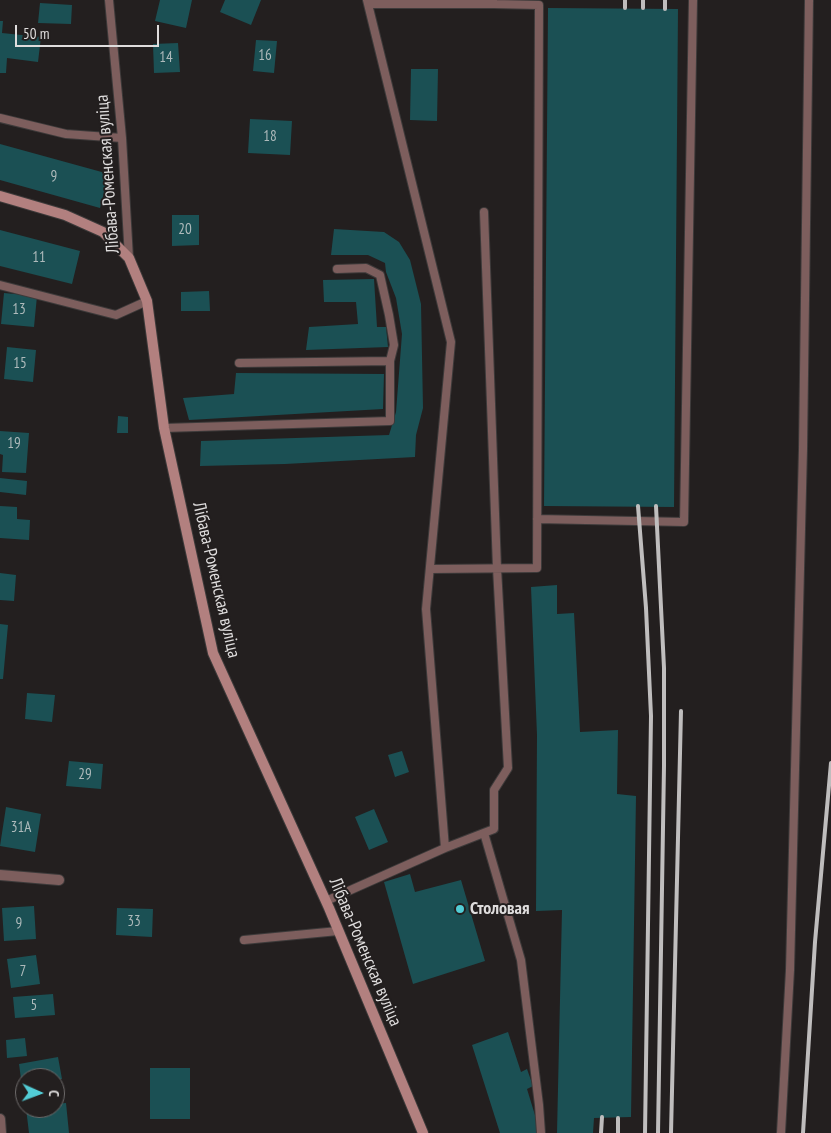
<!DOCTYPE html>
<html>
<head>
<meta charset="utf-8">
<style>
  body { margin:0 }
  #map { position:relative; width:831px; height:1133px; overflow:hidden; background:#231f1f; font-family:"PT Sans Narrow",sans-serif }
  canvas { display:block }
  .north { position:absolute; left:15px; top:1068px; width:50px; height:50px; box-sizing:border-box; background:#231f1f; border:1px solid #6e6b6b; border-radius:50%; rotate:92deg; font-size:14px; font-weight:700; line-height:20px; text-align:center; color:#dfdddd }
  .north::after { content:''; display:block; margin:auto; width:18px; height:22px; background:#52ccd5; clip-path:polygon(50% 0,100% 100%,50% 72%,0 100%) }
  .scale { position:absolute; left:15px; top:25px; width:144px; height:22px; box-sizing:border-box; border:2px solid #dfdddd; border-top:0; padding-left:6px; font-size:15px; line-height:18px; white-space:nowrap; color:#dfdddd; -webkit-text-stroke:4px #231f1f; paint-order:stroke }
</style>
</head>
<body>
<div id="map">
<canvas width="831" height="1133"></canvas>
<div class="north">С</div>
<div class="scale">50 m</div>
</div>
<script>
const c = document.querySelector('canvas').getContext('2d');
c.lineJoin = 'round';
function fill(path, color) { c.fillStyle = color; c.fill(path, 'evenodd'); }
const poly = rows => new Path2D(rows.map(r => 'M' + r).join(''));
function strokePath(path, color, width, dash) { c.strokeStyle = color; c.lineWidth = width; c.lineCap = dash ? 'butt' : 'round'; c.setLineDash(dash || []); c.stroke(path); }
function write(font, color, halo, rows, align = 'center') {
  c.font = font + ' "PT Sans Narrow",sans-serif'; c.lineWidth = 4; c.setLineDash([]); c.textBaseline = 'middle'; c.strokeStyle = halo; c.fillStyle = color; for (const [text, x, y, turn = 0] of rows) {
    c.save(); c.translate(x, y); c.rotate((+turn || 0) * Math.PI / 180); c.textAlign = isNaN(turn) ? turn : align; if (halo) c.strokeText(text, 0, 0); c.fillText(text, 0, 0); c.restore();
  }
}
const building = poly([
  [160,0,192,0,186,28,155,21],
  [225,0,261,0,251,25,220,12],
  [40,3,72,5,71,24,38,23],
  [548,8,678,9,674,507,544,506],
  [0,21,3,21,2,33,41,37,38,62,7,58,6,73,0,73],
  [256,40,277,41,274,73,253,71],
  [178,43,180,72,154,73,153,44],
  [411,69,438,69,437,121,410,120],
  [250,119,292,121,290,155,248,153],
  [0,144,109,174,100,208,0,180],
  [172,215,199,215,199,245,172,246],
  [334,229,384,232,399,242,410,260,421,304,423,408,416,435,415,457,285,464,200,466,201,441,389,435,396,412,402,334,396,298,386,272,385,263,368,255,331,255],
  [0,230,80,251,72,284,0,266],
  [374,279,377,327,386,327,388,347,306,350,309,327,358,324,356,302,324,302,323,280],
  [209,291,210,311,181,311,181,292],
  [4,293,37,296,34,327,1,324],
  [7,347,36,350,33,382,4,379],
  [236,373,384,374,383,409,189,420,183,398,234,394],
  [118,416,128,417,128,433,117,433],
  [0,431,29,433,26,473,2,472,3,455,0,454],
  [0,478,27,481,26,495,0,492],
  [0,506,17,507,17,519,30,520,29,540,0,538],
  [0,573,16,575,14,601,0,600],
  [557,585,557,614,574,613,580,732,618,730,617,794,636,796,631,1117,594,1118,593,1133,557,1133,562,910,536,911,537,735,531,587],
  [0,624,8,625,3,679,0,679],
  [27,693,55,695,52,722,25,719],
  [402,751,409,772,395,777,388,755],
  [69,761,103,764,101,789,66,786],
  [6,807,41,814,35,852,0,846],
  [374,809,388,842,369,850,355,817],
  [410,874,415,892,461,880,485,961,413,984,384,882],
  [34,906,36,939,4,941,2,908],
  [117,908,153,909,152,937,116,935],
  [36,955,40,984,11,988,7,959],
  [53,994,55,1015,15,1018,13,997],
  [508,1032,521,1072,527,1069,533,1086,527,1089,538,1125,538,1133,500,1133,472,1045],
  [25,1038,27,1056,7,1058,6,1040],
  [58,1057,62,1079,55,1080,55,1078,25,1078,25,1085,22,1086,19,1064],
  [150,1068,190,1068,190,1119,150,1119],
  [66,1103,69,1133,29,1133,26,1108,55,1108,55,1104]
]);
const service = poly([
  [109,0,122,138,129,258],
  [368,4,493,4,493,0],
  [0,118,66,134,122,138],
  [0,285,116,315,147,301],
  [239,363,390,361],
  [164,428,390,421,390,361,394,345,389,315,380,275,366,268,337,269],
  [537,519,684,522,693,0],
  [430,569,537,568,539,5,493,4],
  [484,833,521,960,539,1105,541,1133],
  [445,848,494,829,494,790,508,768,497,568,484,212],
  [326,901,445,848,426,609,451,342,367,0],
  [244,940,338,931],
  [781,1133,790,970,803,449,809,0]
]);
const minor = poly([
  [0,875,59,880],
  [0,1119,1,1133]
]);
const secondary = poly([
  [0,196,65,215,103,232,129,258,147,301,164,428,213,653,329,908,423,1133]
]);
const rail = poly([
  [665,0,665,9],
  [625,8,625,0],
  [643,8,643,0],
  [638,506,646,608,651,716,645,1133],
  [656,506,664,668,664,766,658,1133],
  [601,1133,602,1117],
  [618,1133,618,1118],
  [671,1133,681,711],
  [803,1133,815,942,831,763]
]);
const markers = [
  [460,909,5,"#52ccd5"]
];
const numberNames = [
  ["16",265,56],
  ["14",166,58],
  ["18",270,137],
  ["9",54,177],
  ["20",185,230],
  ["11",39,258],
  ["13",19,310],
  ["15",20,364],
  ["19",14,444],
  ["29",85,775],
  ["31А",21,828],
  ["33",134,922],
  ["9",19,924],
  ["7",23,972],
  ["5",34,1006]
];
const streetNames = [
  ["Лібава-Роменская вуліца",108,174,-94],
  ["Лібава-Роменская вуліца",216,580,77],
  ["Лібава-Роменская вуліца",365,952,67]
];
const poiNames = [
  ["Столовая",470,909]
];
fill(building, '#1b5054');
strokePath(service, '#3d3a3a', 10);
strokePath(minor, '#3d3a3a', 12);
strokePath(secondary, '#3d3a3a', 12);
strokePath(service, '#7d5e5d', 8);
strokePath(minor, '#7d5e5d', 10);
strokePath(secondary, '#b2807f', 10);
strokePath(rail, '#bfbdbd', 4);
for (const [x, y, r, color] of markers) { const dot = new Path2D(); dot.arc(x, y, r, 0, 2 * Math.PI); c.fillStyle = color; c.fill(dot); strokePath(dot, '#231f1f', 2); }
write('15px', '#aebabb', null, numberNames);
write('18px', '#dfdddd', '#231f1f', streetNames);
write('bold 18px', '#dfdddd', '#231f1f', poiNames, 'left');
</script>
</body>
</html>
